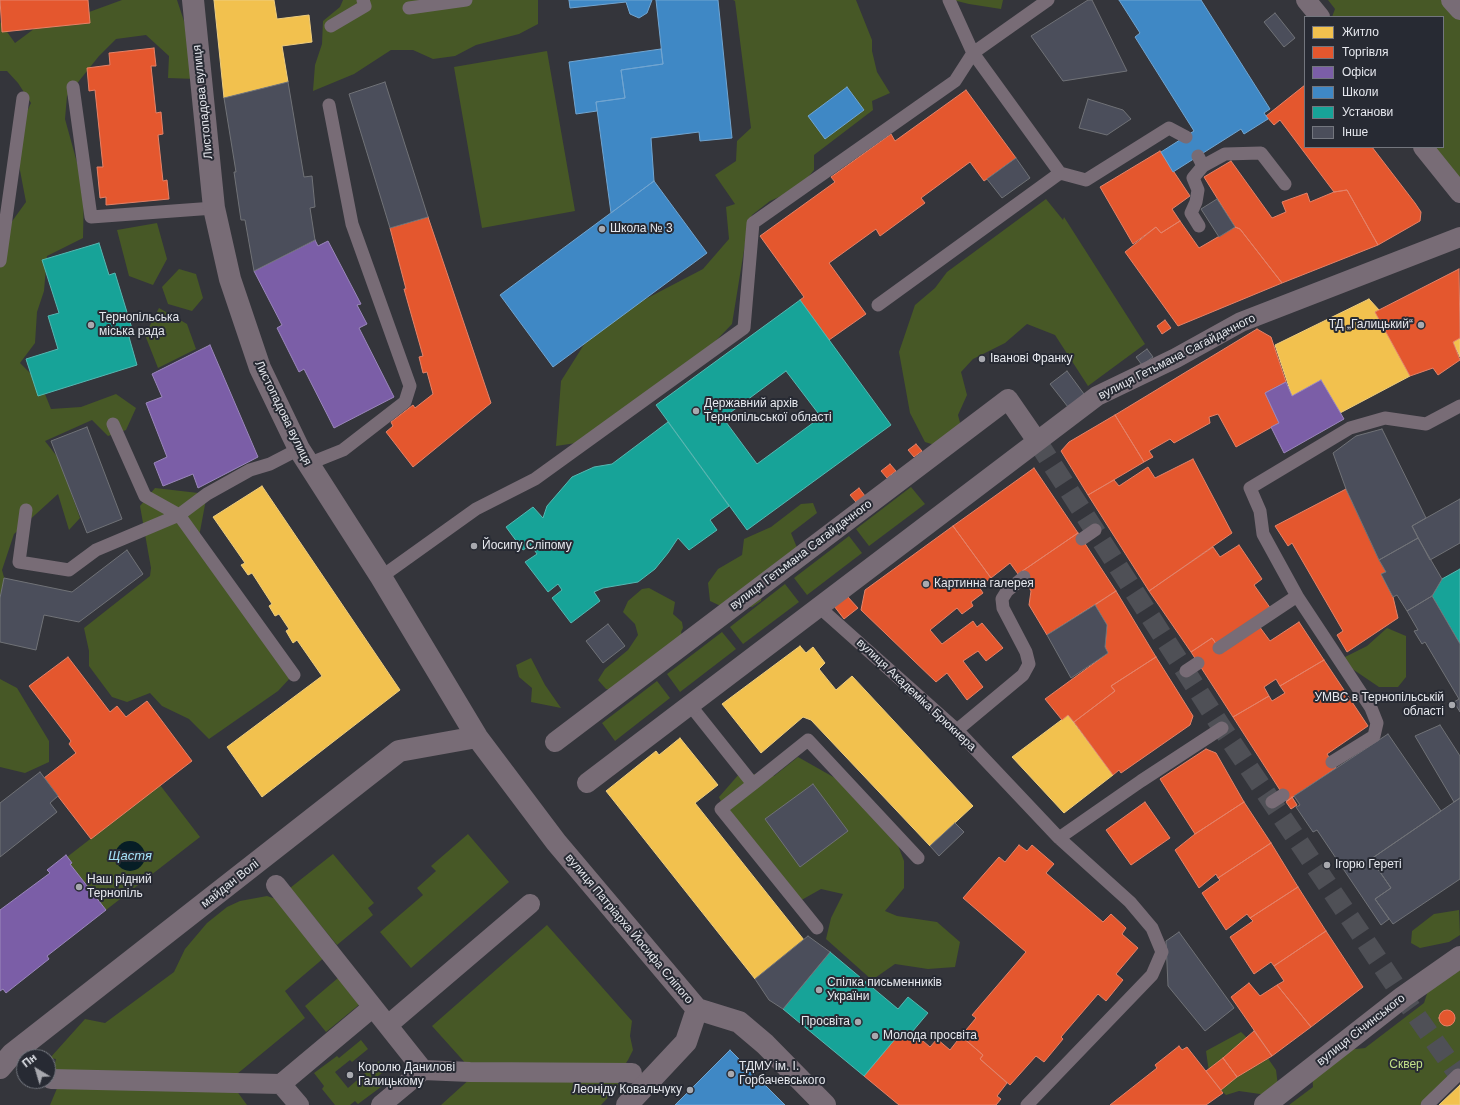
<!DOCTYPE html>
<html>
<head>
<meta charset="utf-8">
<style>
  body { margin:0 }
  #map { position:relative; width:1460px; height:1105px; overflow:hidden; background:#34353b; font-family:Helvetica,sans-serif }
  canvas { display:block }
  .legend { position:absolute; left:1304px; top:16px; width:140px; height:132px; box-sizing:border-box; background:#272a33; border:1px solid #73767e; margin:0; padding:5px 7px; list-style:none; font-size:12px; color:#e6e8ee }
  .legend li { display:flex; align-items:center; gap:8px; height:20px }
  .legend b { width:20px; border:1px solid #73767e }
  .north { position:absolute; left:16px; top:1049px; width:40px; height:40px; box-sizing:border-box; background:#272a33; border:1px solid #73767e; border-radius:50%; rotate:322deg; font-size:11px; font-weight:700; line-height:16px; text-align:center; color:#e6e8ee }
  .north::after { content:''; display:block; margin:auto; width:14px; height:18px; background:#a8a9af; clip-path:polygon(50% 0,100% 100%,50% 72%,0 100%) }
</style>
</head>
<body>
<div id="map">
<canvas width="1460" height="1105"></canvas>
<ul class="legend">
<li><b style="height:11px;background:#f2c14e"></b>Житло</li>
<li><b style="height:11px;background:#e4572e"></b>Торгівля</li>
<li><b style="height:11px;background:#7b5ea7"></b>Офіси</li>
<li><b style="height:11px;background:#3f88c5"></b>Школи</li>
<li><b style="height:11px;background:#17a398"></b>Установи</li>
<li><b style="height:11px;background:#4b4e5b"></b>Інше</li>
</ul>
<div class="north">Пн</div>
</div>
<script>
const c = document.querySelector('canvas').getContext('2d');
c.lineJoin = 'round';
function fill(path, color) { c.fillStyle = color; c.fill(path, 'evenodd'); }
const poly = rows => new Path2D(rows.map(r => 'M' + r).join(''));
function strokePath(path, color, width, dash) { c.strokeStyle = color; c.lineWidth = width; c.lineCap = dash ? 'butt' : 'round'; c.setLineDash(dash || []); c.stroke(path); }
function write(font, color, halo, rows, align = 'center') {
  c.font = font + ' Helvetica,sans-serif'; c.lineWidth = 4; c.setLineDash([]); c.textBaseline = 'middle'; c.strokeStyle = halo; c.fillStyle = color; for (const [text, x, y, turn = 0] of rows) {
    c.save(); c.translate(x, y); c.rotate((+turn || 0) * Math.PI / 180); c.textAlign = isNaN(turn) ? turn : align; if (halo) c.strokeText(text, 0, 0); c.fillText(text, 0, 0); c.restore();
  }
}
const green = poly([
  [122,0,177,0,186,27,196,79,168,78,169,56,146,35,116,39,99,56,67,96,65,119,84,188,83,238,47,256,44,291,37,312,35,343,20,363,41,384,51,409,81,407,116,394,136,408,126,430,108,436,92,420,45,441,59,459,80,518,69,530,58,494,14,534,2,570,13,610,0,625,0,238,26,202,14,139,31,103,18,83,7,71,0,71,0,22,15,43,46,20,70,19],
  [343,0,538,0,538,24,519,34,476,45,455,56,433,59,413,50,391,50,354,74,313,91,315,65,322,44,323,21,340,7],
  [733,0,856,0,872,40,872,51,877,72,890,93,872,101,873,110,814,155,814,170,799,188,770,201,752,215,745,244,732,324,706,351,583,442,556,446,561,381,590,335,638,303,703,269,729,239,726,207,735,204,715,175,736,161,737,141,751,128,735,1],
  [953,0,1003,0,1001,9,969,4],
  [1328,0,1460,0,1460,187,1432,147,1443,147,1443,17,1332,17,1335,9],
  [547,51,575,211,482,228,454,67],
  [1046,199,1063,220,1064,217,1145,344,1088,386,1055,335,1027,324,1005,343,973,359,961,372,967,395,958,415,962,430,950,450,925,442,910,413,899,352,915,305,935,288,947,272],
  [157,223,167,259,153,285,129,276,117,230],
  [179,269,196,274,203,298,192,311,168,304,162,287],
  [159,308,187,324,196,349,158,368,145,335],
  [911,487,925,504,869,546,856,529],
  [155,488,207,494,198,542,291,677,278,691,209,739,189,719,162,706,150,693,127,702,112,697,89,666,89,651,84,628,150,576,151,568,140,506],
  [813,503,817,513,791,533,800,555,764,583,761,601,752,607,725,608,710,601,708,583,718,569,742,555,744,539,771,527,801,504],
  [849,536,862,553,807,595,794,578],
  [785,584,799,602,743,644,730,627],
  [649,588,675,602,673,614,682,622,683,628,681,632,686,649,617,691,606,689,598,680,605,669,628,650,638,635,635,624,623,612,628,601,642,589],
  [1387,628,1406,636,1406,677,1398,687,1379,687,1345,664,1341,659,1367,646],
  [722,632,736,649,680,692,667,674],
  [531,658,545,685,561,708,531,702,532,688,519,677,516,665],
  [0,679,17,688,49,741,49,762,25,773,0,767],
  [657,681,670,698,615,741,602,723],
  [798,757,851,787,894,835,904,861,904,888,885,911,897,916,937,922,960,942,955,967,928,969,895,964,872,980,826,939,831,918,843,894,821,889,798,902,731,825,719,797,740,773,774,776],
  [160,785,200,837,106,910,70,864,72,863,67,857],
  [468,834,509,882,411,968,380,932,423,895,417,888,436,871,431,866],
  [333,854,374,903,368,908,373,915,337,945,290,888],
  [267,896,273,898,276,897,325,957,285,991,305,1018,237,1074,61,1075,54,1068,56,1059,50,1058,85,1019,105,1023,174,972,185,949,207,923,227,907,240,901],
  [1459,910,1460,935,1449,942,1420,948,1411,943,1412,931,1434,914],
  [547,925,632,1021,630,1036,633,1050,628,1060,616,1078,619,1086,601,1105,441,1105,472,1077,468,1066,432,1026],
  [1460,957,1460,1066,1420,1105,1289,1105,1313,1087,1311,1059,1335,1043,1356,1049,1365,1048,1424,1003,1433,975],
  [338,978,360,1004,326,1032,305,1006],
  [1241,1032,1267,1057,1276,1070,1278,1086,1267,1095,1239,1091,1226,1095,1210,1079,1206,1051],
  [361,1040,368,1049,352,1062,350,1060,335,1072,348,1088,379,1061,386,1070,378,1076,385,1084,358,1104,355,1101,350,1105,335,1105,322,1089,324,1086,314,1073,337,1056,339,1058],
  [58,1086,236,1090,247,1105,50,1105]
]);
const water = poly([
  '115 856a15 15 0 1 1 30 0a15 15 0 1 1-30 0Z'
]);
const homes = poly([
  [214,0,274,0,277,19,309,15,312,42,282,46,288,82,224,98,214,0],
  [1369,299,1380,311,1375,312,1410,376,1340,413,1321,380,1292,396,1275,345,1369,299],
  [1460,338,1460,357,1453,342,1460,338],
  [262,486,400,690,262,797,227,747,322,676,297,640,293,643,286,631,289,629,279,614,275,616,269,606,272,604,252,573,248,575,241,565,245,563,213,517,262,486],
  [800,646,806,653,813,647,825,663,819,669,836,690,852,676,973,806,930,846,811,720,803,717,761,753,722,704,800,646],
  [1068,715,1113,775,1064,813,1012,757,1068,715],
  [680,738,718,785,695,803,804,940,755,979,606,791,656,751,659,755,680,738],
  [1460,1085,1460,1105,1439,1105,1460,1085]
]);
const shops = poly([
  [0,0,88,0,90,23,2,32,0,0],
  [154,48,156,66,151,66,156,113,161,112,163,134,158,135,163,181,167,180,169,199,106,205,106,197,100,198,97,167,103,167,95,90,89,91,87,68,110,65,109,53,154,48],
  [1305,85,1305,147,1372,147,1415,203,1421,212,1420,221,1378,245,1347,190,1334,192,1280,120,1274,125,1266,116,1305,85],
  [966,90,1016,158,984,181,970,162,921,198,925,203,880,236,876,229,829,263,866,314,829,340,800,300,804,297,760,236,835,182,831,177,891,134,895,141,966,90],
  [1160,151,1190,196,1172,209,1180,221,1161,233,1156,227,1133,244,1100,187,1160,151],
  [1231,161,1272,218,1286,212,1282,202,1307,193,1310,202,1334,192,1347,190,1378,245,1282,283,1240,229,1235,227,1204,177,1231,161],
  [428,217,491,403,413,467,386,432,393,426,391,422,413,405,415,408,433,394,427,372,423,373,419,357,423,356,404,289,406,289,390,228,428,217],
  [1180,221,1199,248,1235,227,1240,229,1282,283,1178,326,1125,252,1156,227,1161,233,1180,221],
  [1459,269,1460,338,1453,342,1460,360,1438,375,1433,368,1410,376,1375,312,1459,269],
  [1165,320,1171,328,1162,334,1157,326,1165,320],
  [1257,329,1271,337,1286,382,1265,393,1279,423,1236,447,1218,414,1209,417,1210,423,1174,443,1170,439,1149,451,1153,457,1144,462,1115,415,1257,329],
  [1115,415,1144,462,1088,495,1061,451,1069,442,1115,415],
  [916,444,922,451,914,457,908,450,916,444],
  [1193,459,1232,533,1149,591,1088,495,1114,480,1119,486,1148,467,1155,478,1193,459],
  [890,464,896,471,887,478,881,471,890,464],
  [1034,468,1078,533,1018,574,1010,563,991,578,953,526,1034,468],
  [859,488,865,496,856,502,850,495,859,488],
  [1346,489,1386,572,1381,574,1393,597,1398,618,1347,652,1337,635,1343,631,1292,543,1288,546,1275,526,1346,489],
  [953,526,991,578,979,587,983,593,971,602,973,606,962,614,957,608,930,630,942,644,973,621,977,627,982,623,1003,648,986,661,978,651,963,661,983,687,967,700,947,673,936,682,861,610,865,590,953,526],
  [1078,533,1116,591,1047,635,1029,605,1031,591,1021,572,1078,533],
  [1239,545,1262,579,1254,585,1271,609,1217,645,1212,638,1191,652,1149,591,1213,547,1220,557,1239,545],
  [1116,591,1156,657,1111,686,1115,691,1074,722,1068,715,1062,720,1045,699,1108,653,1105,647,1107,625,1095,605,1116,591],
  [847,596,858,608,844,619,834,606,847,596],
  [1299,622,1324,660,1280,686,1276,679,1264,687,1269,696,1233,717,1191,652,1212,638,1217,645,1259,626,1270,641,1299,622],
  [68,657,110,712,117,706,126,717,147,701,192,761,91,839,44,778,76,753,69,744,71,741,29,686,68,657],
  [1156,657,1193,716,1190,725,1121,773,1119,770,1113,775,1074,722,1115,691,1111,686,1156,657],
  [1324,660,1368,726,1327,754,1336,768,1287,801,1233,717,1269,696,1272,701,1285,693,1280,686,1324,660],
  [1206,749,1216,753,1244,802,1195,834,1160,779,1206,749],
  [1292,797,1297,805,1291,809,1286,802,1292,797],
  [1145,802,1170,838,1131,865,1106,830,1145,802],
  [1244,802,1271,843,1218,878,1216,874,1199,888,1175,850,1195,834,1244,802],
  [1271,843,1298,887,1250,918,1247,914,1226,930,1202,893,1220,880,1218,878,1271,843],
  [1019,845,1027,851,1032,845,1054,864,1046,873,1103,922,1111,914,1126,928,1122,934,1138,948,1116,974,1123,980,1106,1001,1098,994,1061,1037,1063,1039,1044,1062,1036,1056,1010,1085,980,1059,983,1055,961,1036,976,1018,972,1015,1026,952,963,898,999,857,1005,862,1019,845],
  [1298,887,1326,931,1274,966,1271,962,1254,974,1230,937,1253,921,1250,918,1298,887],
  [1326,931,1363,987,1311,1027,1277,985,1284,981,1274,966,1326,931],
  [1249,983,1260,996,1277,985,1311,1027,1272,1056,1231,997,1249,983],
  '1439 1018a8 8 0 1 1 16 0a8 8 0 1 1-16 0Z',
  [1254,1031,1272,1056,1237,1077,1223,1058,1254,1031],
  [901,1032,911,1041,916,1035,930,1047,937,1039,950,1050,961,1036,983,1055,980,1059,1007,1083,997,1096,1001,1099,996,1105,899,1105,864,1076,901,1032],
  [1179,1046,1182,1050,1187,1047,1223,1093,1206,1105,1110,1105,1157,1068,1155,1065,1179,1046],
  [1223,1058,1237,1077,1221,1090,1206,1071,1223,1058]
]);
const offices = poly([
  [315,240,318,246,328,241,361,304,357,305,367,324,359,328,394,397,334,428,304,369,299,372,277,328,282,325,254,271,315,240],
  [210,345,258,457,198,488,193,474,163,486,154,463,167,457,146,403,162,397,152,374,210,345],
  [1321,380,1344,419,1284,453,1271,427,1279,423,1265,393,1286,382,1292,396,1321,380],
  [66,855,72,863,70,864,106,910,47,956,49,959,6,993,3,989,0,991,0,910,50,873,47,870,66,855]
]);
const schools = poly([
  [569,0,652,0,647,13,639,18,630,14,626,2,570,8,569,0],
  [656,0,718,0,732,138,700,141,699,132,651,138,654,181,611,213,596,102,625,98,621,70,663,64,656,0],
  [1119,0,1201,0,1270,109,1264,113,1268,119,1244,134,1241,129,1173,172,1161,152,1194,131,1135,37,1140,33,1119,0],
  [661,49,663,64,621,70,625,98,596,102,597,111,576,114,569,62,661,49],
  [847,87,864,110,825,139,808,116,847,87],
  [654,181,707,253,553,367,500,295,654,181],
  [730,1050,785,1105,675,1105,730,1050]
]);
const public = poly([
  [99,243,109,275,115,273,134,335,129,337,137,365,38,396,26,359,58,349,48,316,59,313,42,260,99,243],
  [800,300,891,425,747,530,656,405,800,300],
  [786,371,821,417,757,464,723,418,786,371],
  [668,422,729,506,710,520,717,530,689,550,678,538,668,553,655,569,638,582,603,588,594,592,600,601,571,623,552,598,562,590,558,584,548,592,525,562,537,554,531,545,523,550,506,527,533,507,543,518,547,506,572,477,594,467,612,464,668,422],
  [1460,569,1460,644,1432,596,1442,579,1460,569],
  [830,952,898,1009,908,997,928,1013,907,1038,901,1032,864,1076,783,1009,830,952]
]);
const building = poly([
  [1088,0,1092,0,1127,71,1063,81,1031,36,1088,0],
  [1275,13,1295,38,1284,47,1264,22,1275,13],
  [288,82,304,177,312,176,315,207,310,208,315,240,254,271,245,220,241,220,234,172,236,172,224,98,288,82],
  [385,82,428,217,390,228,349,94,385,82],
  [1088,99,1123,110,1131,119,1107,135,1079,128,1088,99],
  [1016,158,1030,178,1002,198,987,179,1016,158],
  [1217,199,1235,227,1219,237,1201,209,1217,199],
  [1147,349,1153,357,1142,365,1136,357,1147,349],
  [1067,371,1084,394,1068,407,1050,384,1067,371],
  [87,427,122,519,87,533,51,441,87,427],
  [1382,429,1426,518,1412,526,1418,538,1379,560,1346,489,1333,453,1356,436,1382,429],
  [1460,499,1460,543,1430,560,1412,526,1460,499],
  [1418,538,1442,579,1432,596,1407,611,1397,595,1393,597,1381,574,1386,572,1379,560,1418,538],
  [127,550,143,574,79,622,44,615,36,650,0,642,0,598,4,578,72,592,127,550],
  [1432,596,1460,644,1460,712,1454,702,1459,699,1425,642,1422,644,1414,631,1418,630,1407,611,1432,596],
  [1095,605,1107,625,1105,647,1108,653,1071,678,1047,635,1095,605],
  [608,624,625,646,603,663,586,641,608,624],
  [1440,725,1460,756,1460,798,1454,802,1415,736,1440,725],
  [1388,734,1441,811,1371,859,1391,888,1375,899,1389,919,1381,925,1317,830,1313,832,1296,807,1300,805,1294,796,1388,734],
  [40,772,58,796,50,803,57,812,0,857,0,803,40,772],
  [813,784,848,831,800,867,765,819,813,784],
  [1460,798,1460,879,1393,924,1375,899,1391,888,1371,859,1460,798],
  [955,823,964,832,939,856,930,846,955,823],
  [1179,932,1234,1008,1205,1031,1168,986,1166,941,1179,932],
  [808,936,830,952,783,1009,769,1000,755,979,808,936]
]);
const pedestrianTunnel = poly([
  [1037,441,1222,728,1403,997,1460,1077]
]);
const service = poly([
  [949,0,973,53,1060,173],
  [409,8,466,0],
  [331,26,365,6,363,0],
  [73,87,91,217,214,208],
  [1198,156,1203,166,1193,178,1198,190,1196,202,1191,213,1199,226],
  [1203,166,1225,154,1261,153,1285,184],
  [0,261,23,98],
  [878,305,1060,173,1086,180,1169,128,1186,137],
  [308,464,343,450,405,402,410,386,352,224,329,105],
  [26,510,19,562,69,570,96,550,179,515,145,496,113,424],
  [1082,539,1095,530],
  [381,577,476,509,535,479,744,328,753,223,955,81,973,53,1048,0],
  [1297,596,1263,534,1260,511,1250,488,1350,428,1385,418,1426,424,1460,406],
  [819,607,957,730,1059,838,1130,902,1152,928,1162,952,1152,975,1027,1105],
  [1219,648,1297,596,1371,708,1377,723,1374,736,1332,762],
  [1186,671,1198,663],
  [294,675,179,515,207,494,250,470,270,464,299,449],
  [690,705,753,784,808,740,918,858],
  [957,730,1023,675,1029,664,1026,652,1003,608,1002,599,1007,591,1024,577],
  [753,784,721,809,817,928],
  [1272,802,1283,795],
  [1059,838,1141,781,1222,728],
  [1427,1105,1458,1075]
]);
const pedestrian = poly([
  [1306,0,1320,17],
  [1451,0,1460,10],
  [1423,147,1460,193],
  [555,742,1008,399,1037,441],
  [587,783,1097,396,1176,358,1241,322,1460,237],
  [276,885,423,1070,381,1105],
  [388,1025,530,904],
  [423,1070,470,1072,632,1073],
  [51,1079,281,1084],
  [299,1105,281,1084,373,1007]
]);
const minor = poly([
  [193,0,214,208,230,279,260,368,299,449,381,577,477,737,556,842,697,1009,739,1022,765,1044,825,1105],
  [0,1068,12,1054,399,751,477,737],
  [627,1105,686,1042,697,1009],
  [1265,1105,1403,997,1460,957]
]);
const markers = [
  [602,229,4,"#a8a9af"],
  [91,325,4,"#a8a9af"],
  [1421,325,4,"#a8a9af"],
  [982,359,4,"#a8a9af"],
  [696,411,4,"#a8a9af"],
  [474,546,4,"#a8a9af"],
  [926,584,4,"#a8a9af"],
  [1452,705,4,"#a8a9af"],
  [1327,865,4,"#a8a9af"],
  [79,887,4,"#a8a9af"],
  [819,990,4,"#a8a9af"],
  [858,1022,4,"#a8a9af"],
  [875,1036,4,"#a8a9af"],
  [731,1074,4,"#a8a9af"],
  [350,1075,4,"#a8a9af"],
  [690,1090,4,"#a8a9af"]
];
const streetNames = [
  ["Листопадова вулиця",203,102,-96],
  ["вулиця Гетьмана Сагайдачного",1177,357,-27],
  ["Листопадова вулиця",283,413,64],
  ["вулиця Гетьмана Сагайдачного",801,555,-37],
  ["вулиця Академіка Брюкнера",916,695,43],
  ["майдан Волі",230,884,-38],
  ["вулиця Патріарха Йосифа Сліпого",629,929,50],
  ["вулиця Січинського",1361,1030,-38]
];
const poiNames = [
  ["Школа № 3",610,229],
  ["Тернопільська",99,318],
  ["міська рада",99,332],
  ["ТД „Галицький“",1413,325,"right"],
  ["Іванові Франку",990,359],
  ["Державний архів",704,404],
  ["Тернопільської області",704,418],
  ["Йосипу Сліпому",482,546],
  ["Картинна галерея",934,584],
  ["УМВС в Тернопільській",1444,698,"right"],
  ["області",1444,712,"right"],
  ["Ігорю Гереті",1335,865],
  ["Наш рідний",87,880],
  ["Тернопіль",87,894],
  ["Спілка письменників",827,983],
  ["України",827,997],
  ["Просвіта",850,1022,"right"],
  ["Молода просвіта",883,1036],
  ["ТДМУ ім. І.",739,1067],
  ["Горбачевського",739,1081],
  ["Королю Данилові",358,1068],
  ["Галицькому",358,1082],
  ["Леоніду Ковальчуку",682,1090,"right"]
];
const parkNames = [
  ["Сквер",1406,1065]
];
const waterNames = [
  ["Щастя",130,856]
];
fill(green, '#475826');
fill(water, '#071e26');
fill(homes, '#f2c14e');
strokePath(homes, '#eecd7e', 1);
fill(shops, '#e4572e');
strokePath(shops, '#e58268', 1);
fill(offices, '#7b5ea7');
strokePath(offices, '#9b87bc', 1);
fill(schools, '#3f88c5');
strokePath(schools, '#71a5d1', 1);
fill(public, '#17a398');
strokePath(public, '#55b8b2', 1);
fill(building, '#4b4e5b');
strokePath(building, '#707277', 1);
strokePath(pedestrianTunnel, '#4f5056', 20, [20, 10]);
strokePath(service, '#786c76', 13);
strokePath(pedestrian, '#786c76', 20);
strokePath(minor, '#786c76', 22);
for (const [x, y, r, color] of markers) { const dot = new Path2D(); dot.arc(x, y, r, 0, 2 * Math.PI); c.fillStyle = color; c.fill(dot); strokePath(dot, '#272a33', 1.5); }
write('12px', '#e6e8ee', '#272a33', streetNames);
write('12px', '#e6e8ee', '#272a33', poiNames, 'left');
write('12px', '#c1e089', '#272a33', parkNames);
write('italic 13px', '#a4e2f9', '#272a33', waterNames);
</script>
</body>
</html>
